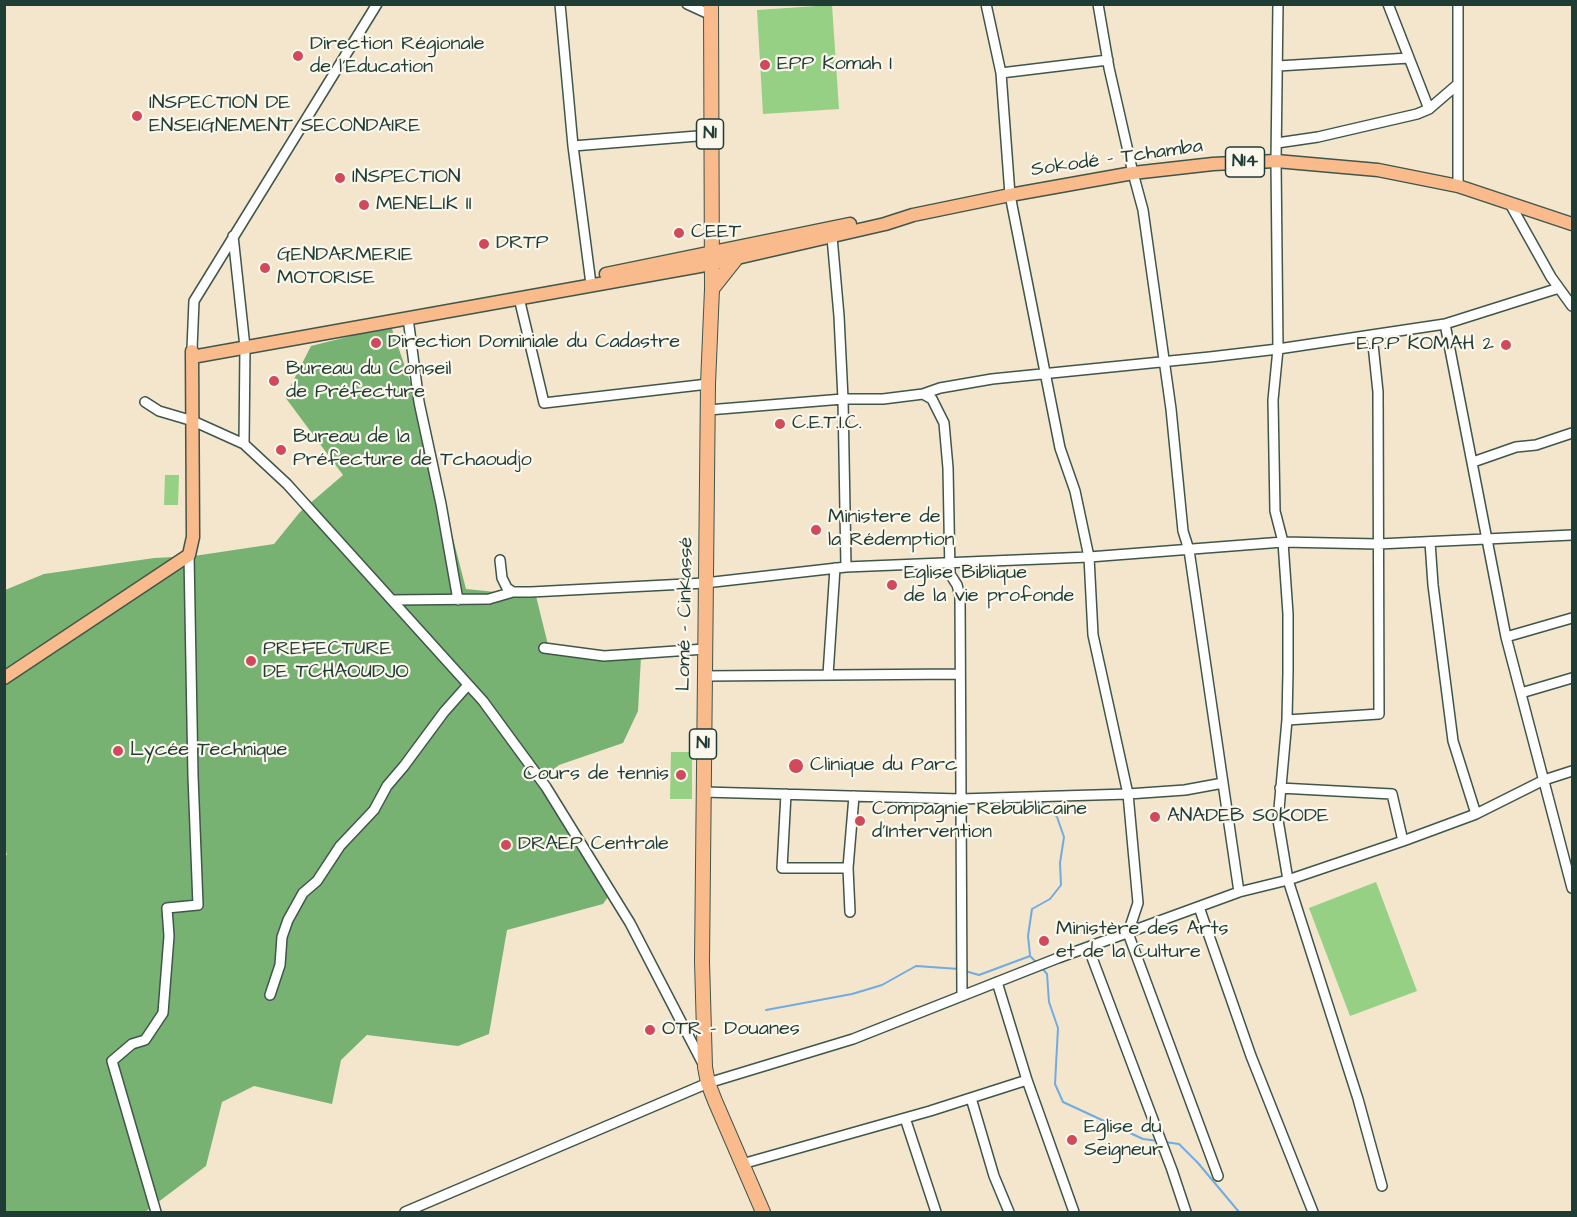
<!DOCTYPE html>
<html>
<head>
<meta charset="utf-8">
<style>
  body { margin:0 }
  #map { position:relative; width:1577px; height:1217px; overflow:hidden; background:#f3e6cc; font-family:"Architects Daughter",sans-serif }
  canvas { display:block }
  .frame { position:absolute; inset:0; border:6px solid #1f3d34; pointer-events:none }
</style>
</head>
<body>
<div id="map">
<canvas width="1577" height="1217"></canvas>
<div class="frame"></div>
</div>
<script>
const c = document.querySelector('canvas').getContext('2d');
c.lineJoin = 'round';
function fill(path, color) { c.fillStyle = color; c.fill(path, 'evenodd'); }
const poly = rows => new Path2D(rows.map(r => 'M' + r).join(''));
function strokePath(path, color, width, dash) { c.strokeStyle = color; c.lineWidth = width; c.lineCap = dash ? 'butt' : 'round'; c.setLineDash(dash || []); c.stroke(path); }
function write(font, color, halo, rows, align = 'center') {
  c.font = font + ' "Architects Daughter",sans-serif'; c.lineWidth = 4.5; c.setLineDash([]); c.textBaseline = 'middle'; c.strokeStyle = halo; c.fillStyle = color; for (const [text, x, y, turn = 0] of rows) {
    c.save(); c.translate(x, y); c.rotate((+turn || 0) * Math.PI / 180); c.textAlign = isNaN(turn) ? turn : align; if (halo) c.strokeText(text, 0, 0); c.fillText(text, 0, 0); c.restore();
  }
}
const green = poly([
  [832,5,839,109,763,114,757,10],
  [165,475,179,475,178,505,164,505],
  [671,752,692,752,692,799,670,799],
  [1376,882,1417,991,1350,1016,1309,908]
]);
const forest = poly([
  [391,326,420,410,466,589,536,596,550,653,641,657,638,711,623,743,559,765,539,781,608,897,603,904,507,930,489,1034,458,1046,367,1035,341,1060,332,1104,254,1086,222,1102,206,1166,145,1212,5,1212,4,855,7,855,5,848,5,590,44,574,154,558,194,556,274,544,300,512,343,475,285,397,311,346]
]);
const stream = poly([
  [1030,955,1028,936,1032,909,1050,899,1061,885,1060,863,1064,837,1057,817,1040,801],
  [1042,968,1047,974,1049,1002,1058,1028,1055,1084,1063,1102,1143,1139,1159,1141],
  [965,971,979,975,1030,956,1036,962],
  [766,1010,852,994,882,985,916,966,959,969],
  [1165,1142,1179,1144,1198,1163,1239,1212]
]);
const minor = poly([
  [560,4,573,146,710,135],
  [687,4,711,15],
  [986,4,1001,73,1010,195,1060,448,1075,491,1089,557,1093,635,1128,794,1138,903,1128,933,1218,1176],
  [1098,4,1109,68,1133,173,1143,210,1171,409,1183,531,1189,550,1223,783],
  [1278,4,1276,161,1278,349,1273,400,1275,511,1283,542,1288,614,1288,672,1287,720,1278,820,1288,880,1358,1099,1382,1186],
  [1388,4,1429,109],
  [1458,4,1458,186],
  [1278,66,1409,58],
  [1001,73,1108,60],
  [1277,143,1318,137,1417,114,1429,109,1458,84],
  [573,146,591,284],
  [1509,202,1551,277,1572,306],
  [233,236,245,347,244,444,287,484,483,701,546,787,630,923,702,1062],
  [832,237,839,316,843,399,846,567],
  [519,298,544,403,708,384],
  [408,318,419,402,441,504,458,600],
  [1445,324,1506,637,1572,888],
  [192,349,194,301,377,4],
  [923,394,932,399,944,423,948,468,950,574,957,585,960,596,962,996],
  [145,402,159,411,193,421,244,444],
  [708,410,843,399,883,399,923,394,940,388,992,379,1210,357,1278,349,1445,324,1559,288],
  [1473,462,1516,447,1536,445,1572,433],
  [1430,542,1433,585,1453,741,1476,814],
  [500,560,502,578,507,588,513,592,531,592,705,583,846,567,1089,557,1283,542,1378,544,1572,535],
  [392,600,489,599,513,592],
  [1506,637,1572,618],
  [544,648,604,656,705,649],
  [828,675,835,568],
  [704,676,960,674],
  [1521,693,1572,678],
  [1287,720,1379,714,1378,392,1372,335],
  [1280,788,1392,794,1403,841],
  [703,792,960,799,1128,794,1185,790,1223,783,1239,892],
  [786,794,782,868,848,868],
  [1199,907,1251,1056,1313,1212],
  [850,912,848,868,854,796],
  [1088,947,1172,1170,1186,1212],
  [997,982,1027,1080,1074,1212],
  [270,995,280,965,282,937,288,920,303,893,317,881,340,846,374,810,387,786,404,766,444,712,468,685],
  [971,1098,994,1176,1009,1212],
  [905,1118,936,1212],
  [742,1164,930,1111,1027,1080],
  [156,1212,112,1061,132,1044,145,1040,163,1013,169,936,167,908,198,905,193,776,189,555],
  [405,1212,708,1083,853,1039,1058,958,1239,892,1288,880,1403,841,1476,814,1544,780,1572,771]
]);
const major = poly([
  [606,274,850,224],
  [192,357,711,264,885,224,913,215,1010,195,1133,173,1213,164,1276,161,1378,170,1458,186,1572,224],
  [4,678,189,555,193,537,192,351]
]);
const highway = poly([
  [711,4,712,289,708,384,702,961,705,1067,708,1083,715,1101,763,1212],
  [712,289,735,260]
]);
const markers = [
  [298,56,6,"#d1495b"],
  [765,65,6,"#d1495b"],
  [137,116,6,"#d1495b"],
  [340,178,6,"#d1495b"],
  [364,205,6,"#d1495b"],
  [679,233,6,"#d1495b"],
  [484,244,6,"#d1495b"],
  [265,268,6,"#d1495b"],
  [376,343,6,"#d1495b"],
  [1506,345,6,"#d1495b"],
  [274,381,6,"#d1495b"],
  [780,424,6,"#d1495b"],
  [281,450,6,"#d1495b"],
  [816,530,6,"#d1495b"],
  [892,585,6,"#d1495b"],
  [251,661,6,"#d1495b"],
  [118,751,6,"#d1495b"],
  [796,766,8,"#d1495b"],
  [681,775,6,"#d1495b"],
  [1155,817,6,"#d1495b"],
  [860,821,6,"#d1495b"],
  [506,845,6,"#d1495b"],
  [1044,941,6,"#d1495b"],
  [650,1030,6,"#d1495b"],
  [1072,1140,6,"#d1495b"]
];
const shields = [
  [710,134,27],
  [1245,162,39],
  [703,744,27]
];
const shieldNames = [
  ["N1",710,134],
  ["N14",1245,162],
  ["N1",703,744]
];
const poiNames = [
  ["Direction Régionale",310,45],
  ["de l'Education",310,68],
  ["EPP Komah I",777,65],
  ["INSPECTION DE",149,104],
  ["ENSEIGNEMENT SECONDAIRE",149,127],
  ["INSPECTION",352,178],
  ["MENELIK II",376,205],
  ["CEET",691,233],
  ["DRTP",496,244],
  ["GENDARMERIE",277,256],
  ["MOTORISE",277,279],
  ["Direction Dominiale du Cadastre",388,343],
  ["E.P.P KOMAH 2",1494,345,"right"],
  ["Bureau du Conseil",286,370],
  ["de Préfecture",286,393],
  ["C.E.T.I.C.",792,424],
  ["Bureau de la",293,438],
  ["Préfecture de Tchaoudjo",293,461],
  ["Ministere de",828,518],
  ["la Rédemption",828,541],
  ["Eglise Biblique",904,574],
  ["de la vie profonde",904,597],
  ["PREFECTURE",263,650],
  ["DE TCHAOUDJO",263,673],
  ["Lycée Technique",130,751],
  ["Clinique du Parc",810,766],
  ["Cours de tennis",669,775,"right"],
  ["Compagnie Rebublicaine",872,810],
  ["d'Intervention",872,833],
  ["ANADEB SOKODE",1167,817],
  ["DRAEP Centrale",518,845],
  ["Ministère des Arts",1056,930],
  ["et de la Culture",1056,953],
  ["OTR - Douanes",662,1030],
  ["Eglise du",1084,1128],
  ["Seigneur",1084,1151]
];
const streetNames = [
  ["Sokodé - Tchamba",1117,159,-8],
  ["Lomé - Cinkassé",686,614,-89]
];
fill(green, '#95d085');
fill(forest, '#78b272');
strokePath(stream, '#70abe1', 2);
strokePath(minor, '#3f564b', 12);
strokePath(major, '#3f564b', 15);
strokePath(highway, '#3f564b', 16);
strokePath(minor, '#fff', 9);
strokePath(major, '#fabb8c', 12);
strokePath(highway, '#fabb8c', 14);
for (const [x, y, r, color] of markers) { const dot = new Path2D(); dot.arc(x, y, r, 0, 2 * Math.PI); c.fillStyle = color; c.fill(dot); strokePath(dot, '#fbf7ec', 2); }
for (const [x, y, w] of shields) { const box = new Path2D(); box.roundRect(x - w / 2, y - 15, w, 30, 4.5); c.fillStyle = '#fbf7ec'; c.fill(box); strokePath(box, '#1f3d34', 1.5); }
write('bold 18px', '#1f3d34', null, shieldNames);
write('20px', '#1f3d34', '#fbf7ec', poiNames, 'left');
write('20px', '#1f3d34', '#fbf7ec', streetNames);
</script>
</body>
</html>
